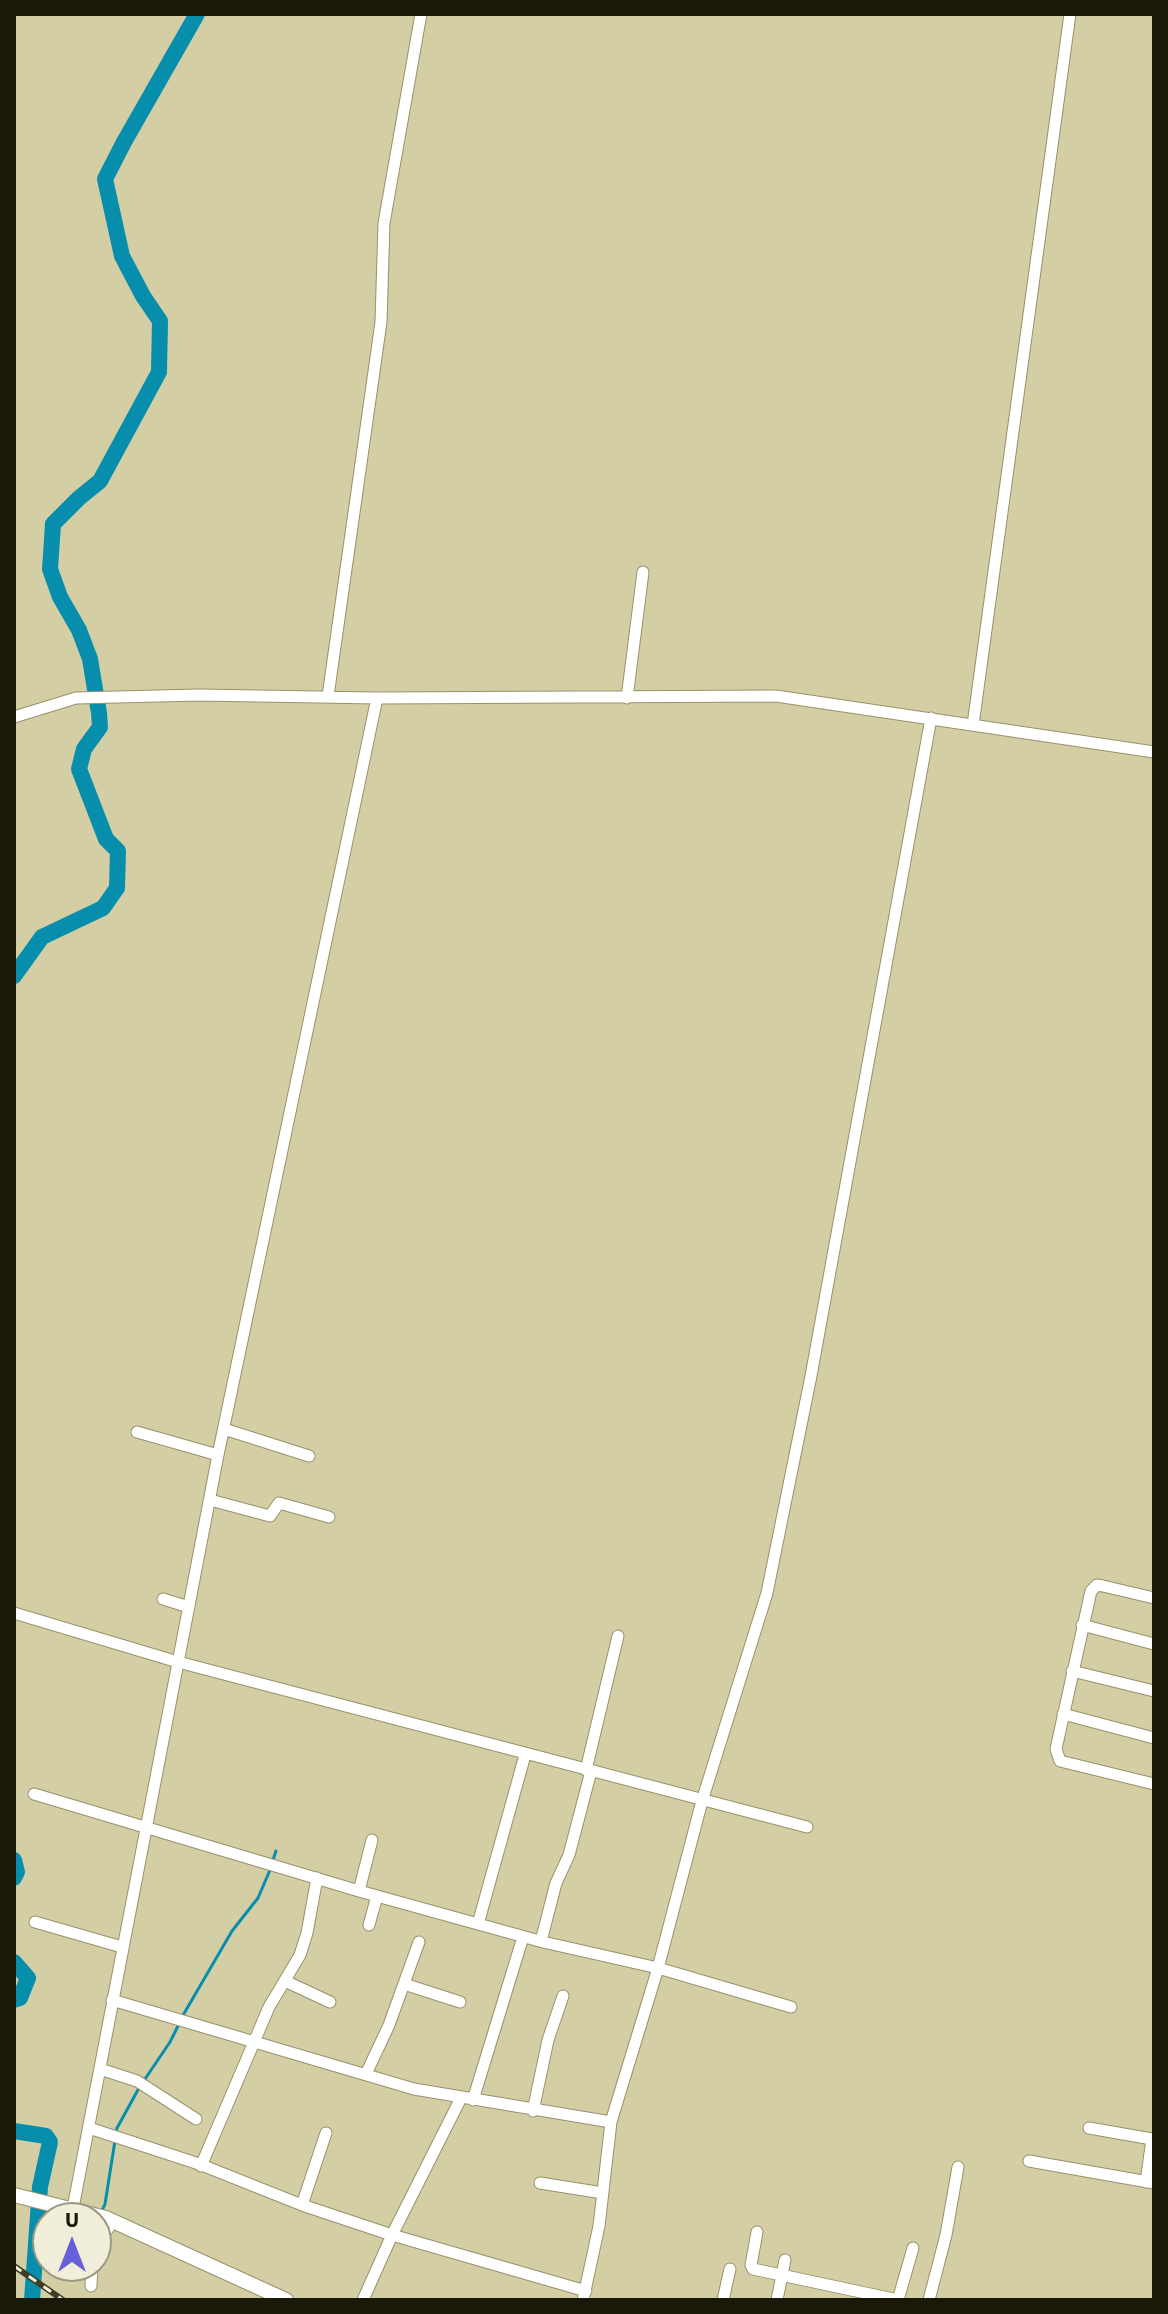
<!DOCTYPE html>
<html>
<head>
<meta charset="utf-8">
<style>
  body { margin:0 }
  #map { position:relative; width:1168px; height:2314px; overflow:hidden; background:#d4cea4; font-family:"Source Sans 3",sans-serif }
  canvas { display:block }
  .frame { position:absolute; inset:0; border:16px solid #1a1808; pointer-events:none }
  .north { position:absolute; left:32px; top:2202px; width:80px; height:80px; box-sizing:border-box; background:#f1eed9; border:2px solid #9b9885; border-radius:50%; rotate:0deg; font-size:22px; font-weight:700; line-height:32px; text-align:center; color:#1a1808 }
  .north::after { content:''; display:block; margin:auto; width:28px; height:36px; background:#6661da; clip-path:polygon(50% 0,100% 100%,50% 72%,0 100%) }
</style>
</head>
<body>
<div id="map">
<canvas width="1168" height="2314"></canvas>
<div class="frame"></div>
<div class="north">U</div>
</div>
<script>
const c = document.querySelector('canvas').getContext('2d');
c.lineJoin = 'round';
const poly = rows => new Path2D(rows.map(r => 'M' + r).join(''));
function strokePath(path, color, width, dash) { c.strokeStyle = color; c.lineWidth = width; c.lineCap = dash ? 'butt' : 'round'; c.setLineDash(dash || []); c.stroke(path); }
const stream = poly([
  [272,1863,276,1851],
  [182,2017,232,1931,258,1898,270,1870],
  [143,2082,170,2042,179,2024],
  [101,2213,105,2204,117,2128,139,2088],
  [35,2260,48,2254]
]);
const river = poly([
  [14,976,42,937,103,908,117,888,118,851,106,839,79,769,84,749,100,727,99,713,90,659,79,630,60,597,50,569,53,524,79,498,100,481,159,372,160,321,143,296,122,256,105,179,124,142,197,14],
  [14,1860,17,1872,14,1878],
  [14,1962,28,1978,20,1998,14,2000],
  [14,2131,46,2136,50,2142,40,2187,32,2300]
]);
const minor = poly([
  [328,696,381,322,384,223,421,14],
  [627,698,643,572],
  [14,717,76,698,199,695,377,698],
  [973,725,1070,14],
  [224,1429,309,1456],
  [137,1432,218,1455],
  [210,1500,270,1516,279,1503,329,1517],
  [1154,1598,1103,1586,1097,1585,1091,1591,1056,1749,1060,1761,1154,1784],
  [163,1599,189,1607],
  [14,1613,178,1662,807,1827],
  [1082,1625,1154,1644],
  [1072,1671,1154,1691],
  [1063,1714,1154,1738],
  [586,1770,618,1636],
  [34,1794,359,1891,543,1942,658,1968,791,2007],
  [359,1891,372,1840],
  [35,1922,122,1947],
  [478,1924,525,1755],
  [369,1925,377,1896],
  [541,1941,556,1883,569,1855,591,1771],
  [285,1981,330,2002],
  [404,1984,460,2002],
  [112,2000,414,2089,611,2122],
  [100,2069,137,2081,196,2119],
  [366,2074,389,2025,419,1942],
  [473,2100,523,1937],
  [533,2111,548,2040,563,1996],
  [89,2128,199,2164,302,2205,392,2235,586,2291],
  [1089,2128,1152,2139,1146,2182],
  [1029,2161,1154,2183],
  [201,2166,269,2007,300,1955,307,1933,317,1878],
  [540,2183,603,2193],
  [302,2205,326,2133],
  [73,2208,218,1455,377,698,776,696,1154,752],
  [757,2232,751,2265,753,2269,898,2300],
  [96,2247,113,2221],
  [91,2286,92,2266],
  [363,2300,392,2235,461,2098],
  [583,2300,599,2226,611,2122,658,1968,702,1801,767,1593,811,1376,931,718],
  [723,2300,730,2269],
  [777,2300,785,2260],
  [898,2300,913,2248],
  [929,2300,946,2235,958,2167]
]);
const tertiary = poly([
  [14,2195,106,2218,286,2300]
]);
const rail = poly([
  [14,2266,63,2300]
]);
strokePath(stream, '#088ead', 3);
strokePath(river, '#088ead', 16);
strokePath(minor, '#98926a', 13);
strokePath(tertiary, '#98926a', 16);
strokePath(minor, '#fff', 11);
strokePath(tertiary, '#fff', 14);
strokePath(rail, '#403d27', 6);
strokePath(rail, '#f1eed9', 3, [9]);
</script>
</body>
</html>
